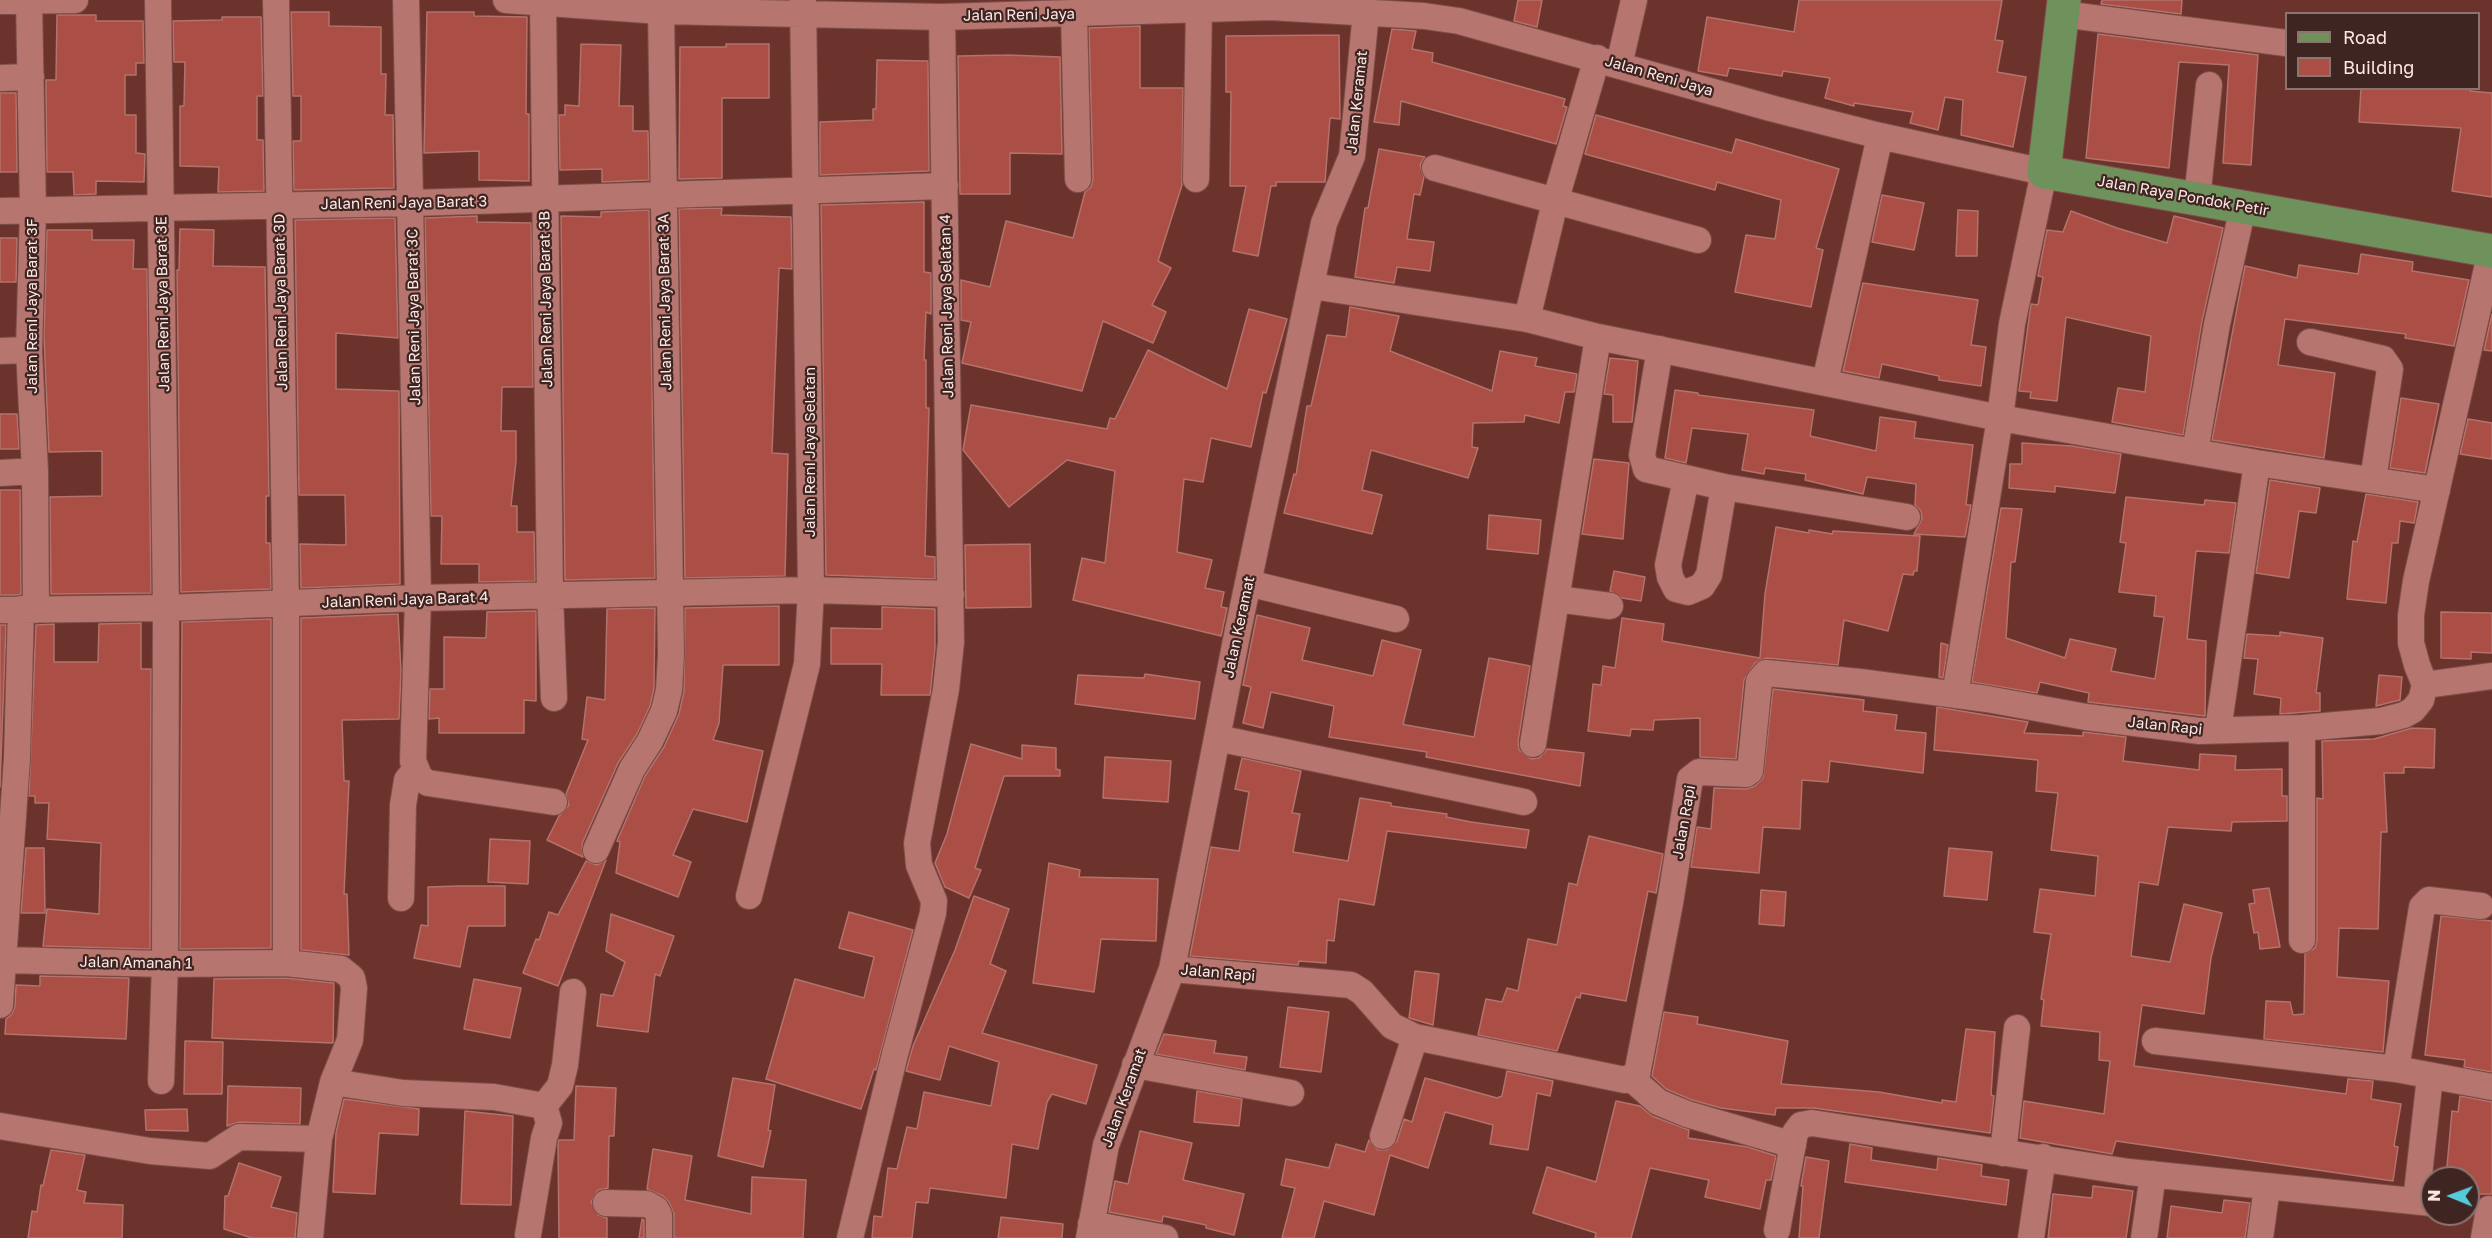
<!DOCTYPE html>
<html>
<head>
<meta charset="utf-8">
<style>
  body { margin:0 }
  #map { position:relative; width:2492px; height:1238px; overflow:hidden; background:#6c332d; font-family:"Golos Text",sans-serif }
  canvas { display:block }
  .legend { position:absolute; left:2285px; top:12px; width:195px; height:78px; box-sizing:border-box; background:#3f2521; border:2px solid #8b736f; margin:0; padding:8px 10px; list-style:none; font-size:18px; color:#fee8e5 }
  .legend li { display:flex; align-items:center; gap:12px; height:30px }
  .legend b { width:30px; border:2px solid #8b736f }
  .north { position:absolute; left:2420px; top:1166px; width:60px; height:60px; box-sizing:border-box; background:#3f2521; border:2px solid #8b736f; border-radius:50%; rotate:271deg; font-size:16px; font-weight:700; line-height:24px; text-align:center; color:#fee8e5 }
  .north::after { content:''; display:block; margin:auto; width:21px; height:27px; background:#53cbda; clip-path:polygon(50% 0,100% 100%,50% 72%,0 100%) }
</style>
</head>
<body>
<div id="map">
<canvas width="2492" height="1238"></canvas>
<ul class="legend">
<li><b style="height:8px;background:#6f925d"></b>Road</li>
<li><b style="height:16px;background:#aa4e46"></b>Building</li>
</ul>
<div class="north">N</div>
</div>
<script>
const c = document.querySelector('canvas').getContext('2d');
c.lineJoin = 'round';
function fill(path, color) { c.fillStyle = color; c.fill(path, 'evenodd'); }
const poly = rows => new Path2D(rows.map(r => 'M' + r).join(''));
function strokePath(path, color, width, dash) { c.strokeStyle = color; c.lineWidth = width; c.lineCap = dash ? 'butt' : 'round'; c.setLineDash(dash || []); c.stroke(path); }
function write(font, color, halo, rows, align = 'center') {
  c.font = font + ' "Golos Text",sans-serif'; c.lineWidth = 4.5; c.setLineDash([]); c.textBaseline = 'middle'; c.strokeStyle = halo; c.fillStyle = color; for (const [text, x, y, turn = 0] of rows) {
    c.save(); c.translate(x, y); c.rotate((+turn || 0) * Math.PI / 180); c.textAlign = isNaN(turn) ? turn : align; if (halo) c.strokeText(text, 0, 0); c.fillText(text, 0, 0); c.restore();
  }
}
const building = poly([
  [1518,0,1542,0,1537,27,1514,21,1518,0],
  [1799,0,2002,0,1995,40,2003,41,1997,72,2026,77,2013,147,1961,135,1963,100,1945,97,1938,130,1910,123,1913,112,1854,103,1854,106,1825,98,1830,78,1783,71,1782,76,1729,68,1727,76,1698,71,1707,17,1794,32,1799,0],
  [2102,0,2182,0,2181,14,2101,4,2102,0],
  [291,12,329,12,329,26,381,27,381,74,386,74,385,115,393,115,394,188,294,190,293,141,301,141,301,96,293,96,291,12],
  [427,12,474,12,474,16,527,17,526,114,529,114,529,181,479,180,479,151,424,153,427,12],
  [57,15,96,15,96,21,143,21,144,63,136,63,136,75,125,75,125,115,136,115,136,153,145,154,144,182,96,181,96,194,74,195,73,172,47,172,46,89,46,80,56,80,57,15],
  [222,17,261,17,263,96,257,96,257,140,263,140,264,191,218,192,219,167,180,166,180,106,184,106,185,62,174,62,173,21,222,20,222,17],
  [1140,26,1140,88,1183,88,1182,185,1158,261,1171,268,1152,305,1166,312,1153,343,1103,321,1082,391,962,363,971,322,961,320,961,280,990,287,1006,221,1073,238,1085,192,1091,187,1093,179,1089,28,1140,26],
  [1392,29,1416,31,1412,49,1433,53,1432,62,1565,99,1563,106,1567,107,1556,144,1401,101,1399,125,1374,122,1392,29],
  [2098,34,2258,55,2251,165,2223,163,2229,65,2179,62,2169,168,2086,158,2098,34],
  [1339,35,1340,119,1330,118,1325,182,1276,182,1276,186,1271,186,1258,256,1233,251,1246,186,1230,186,1231,92,1226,92,1226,36,1339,35],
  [581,44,621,45,619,106,633,106,633,131,648,131,649,180,602,182,602,169,560,170,559,115,565,115,565,105,579,106,581,44],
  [726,44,769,44,769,98,722,98,722,178,679,179,680,47,726,47,726,44],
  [1007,55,1060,57,1062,154,1010,153,1010,194,960,194,958,56,1007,55],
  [877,60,928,61,929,171,820,175,820,122,873,120,873,109,876,109,877,60],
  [2361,88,2470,88,2470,91,2492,93,2492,197,2452,191,2461,128,2359,122,2361,88],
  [0,93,16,93,17,172,0,172,0,93],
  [1596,115,1732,153,1736,139,1839,169,1816,248,1823,250,1811,307,1735,292,1746,235,1775,239,1781,200,1717,182,1715,190,1585,154,1596,115],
  [1379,149,1425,157,1420,165,1424,177,1420,195,1414,194,1407,239,1434,242,1430,271,1397,267,1394,283,1355,277,1365,208,1368,208,1379,149],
  [1882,195,1924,203,1914,250,1872,242,1882,195],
  [924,202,924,272,931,273,931,314,926,312,924,360,926,360,926,408,929,408,925,556,935,557,935,579,826,575,821,205,924,202],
  [722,208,721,215,791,217,792,269,779,268,772,453,788,454,785,576,685,578,679,209,722,208],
  [649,210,655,578,565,580,561,216,601,217,601,212,649,210],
  [1958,210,1978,211,1977,256,1956,256,1958,210],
  [2071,211,2117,228,2167,243,2174,216,2223,228,2202,321,2183,435,2112,422,2118,388,2145,392,2151,336,2066,317,2057,401,2030,398,2031,392,2019,391,2031,304,2038,305,2043,277,2038,276,2047,230,2063,232,2071,211],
  [477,216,477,222,531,223,533,387,502,387,501,431,516,431,516,461,511,506,517,506,517,532,534,532,535,581,479,582,479,564,441,564,442,516,431,516,425,218,477,216],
  [395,218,398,338,336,333,336,389,399,391,400,584,301,588,300,544,346,545,345,495,299,495,295,220,395,218],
  [180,229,214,230,213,266,265,267,269,496,266,496,266,543,270,543,271,589,181,592,177,270,179,270,180,229],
  [47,230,92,230,92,240,134,240,133,269,147,269,151,593,51,594,50,497,102,496,102,451,49,452,44,337,47,230],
  [0,238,17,238,16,282,0,282,0,238],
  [2361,254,2413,262,2412,271,2469,280,2454,346,2405,338,2406,334,2285,319,2278,365,2335,373,2324,458,2212,440,2245,266,2297,278,2299,265,2358,274,2361,254],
  [1863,283,1978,300,1971,345,1986,347,1981,386,1939,380,1939,376,1882,364,1879,378,1843,371,1863,283],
  [1350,307,1399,316,1390,351,1492,391,1500,351,1537,358,1535,366,1577,374,1574,392,1565,392,1559,423,1525,415,1524,422,1473,423,1472,447,1478,448,1468,478,1371,450,1362,490,1382,495,1372,534,1284,513,1294,474,1296,475,1307,406,1311,406,1327,335,1346,337,1350,307],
  [1249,309,1287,319,1266,393,1263,392,1251,447,1211,438,1203,482,1184,479,1177,552,1212,560,1205,588,1224,592,1221,607,1227,608,1221,636,1073,600,1082,558,1105,563,1115,471,1067,460,1009,507,963,450,971,405,1107,429,1110,418,1115,419,1148,350,1227,389,1249,309],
  [2492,314,2492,351,2484,350,2492,314],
  [1610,358,1638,361,1632,422,1613,422,1613,395,1604,394,1610,358],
  [1675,390,1698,393,1698,395,1814,410,1810,436,1876,451,1880,417,1916,422,1914,438,1973,445,1966,505,1971,505,1965,537,1914,534,1922,519,1921,511,1915,505,1916,484,1867,477,1863,494,1805,480,1806,474,1765,468,1764,474,1742,470,1748,434,1692,428,1686,463,1665,458,1675,390],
  [2401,398,2439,404,2425,473,2390,468,2401,398],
  [0,414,17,414,19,449,0,449,0,414],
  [2468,419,2492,423,2492,459,2460,454,2468,419],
  [2022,443,2072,446,2121,454,2115,493,2055,486,2055,492,2009,488,2010,464,2022,464,2022,443],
  [1594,459,1629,463,1623,539,1582,534,1594,459],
  [2270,480,2320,488,2316,513,2299,511,2289,578,2256,573,2270,480],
  [0,490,20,490,21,594,18,595,0,595,0,490],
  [2366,494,2418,502,2414,523,2400,521,2398,543,2392,543,2386,603,2347,599,2353,541,2357,542,2366,494],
  [2126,497,2204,505,2205,500,2236,503,2229,553,2196,551,2187,639,2206,641,2205,716,2088,702,2089,693,2040,682,2037,693,1972,682,2001,508,2022,509,2015,562,2011,562,2006,638,2065,658,2070,639,2116,649,2111,671,2155,679,2164,617,2154,616,2156,596,2119,592,2126,543,2120,542,2126,497],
  [1489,515,1541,520,1538,554,1487,549,1489,515],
  [1776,527,1809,533,1809,530,1832,534,1833,531,1920,536,1917,571,1914,571,1913,575,1903,574,1888,631,1844,620,1838,665,1767,658,1755,663,1744,680,1736,759,1700,757,1700,718,1654,720,1653,730,1631,729,1630,736,1588,731,1593,684,1601,685,1603,666,1615,668,1622,618,1664,624,1662,641,1760,658,1765,594,1776,527],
  [1030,544,1031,607,966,608,965,545,1030,544],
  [1614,571,1645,577,1641,601,1622,598,1610,591,1614,571],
  [779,606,779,665,723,665,719,723,713,740,763,751,747,822,693,809,673,855,691,862,678,897,616,873,620,842,617,841,645,776,664,747,679,714,684,691,685,608,779,606],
  [882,607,935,609,935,648,930,695,881,695,882,664,831,664,831,628,882,629,882,607],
  [655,608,654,688,650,706,637,734,618,763,582,844,583,857,547,840,559,816,569,805,566,794,588,740,582,739,587,697,605,700,607,609,655,608],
  [536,611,536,701,524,700,524,733,439,733,439,718,429,719,430,689,444,689,444,637,486,638,487,612,536,611],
  [2441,612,2492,613,2492,653,2471,652,2471,659,2441,658,2441,612],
  [398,614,401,671,399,719,342,720,344,781,349,781,344,894,347,894,349,955,301,950,301,618,398,614],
  [1257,615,1310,628,1302,660,1373,676,1382,640,1421,650,1403,724,1406,725,1474,737,1489,658,1530,666,1518,742,1519,750,1531,759,1539,758,1547,749,1584,753,1580,786,1426,757,1427,752,1329,737,1334,706,1271,692,1263,728,1243,723,1251,687,1243,685,1257,615],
  [271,619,271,948,180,949,182,622,271,619],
  [141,623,141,669,151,669,150,949,43,946,47,909,99,914,101,843,47,839,49,803,35,803,35,796,29,796,36,625,54,624,54,662,98,662,99,624,141,623],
  [0,625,6,625,0,787,0,625],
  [2280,632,2323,638,2316,693,2320,693,2320,711,2280,714,2281,698,2254,694,2258,659,2244,658,2247,634,2280,636,2280,632],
  [1941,643,1948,645,1943,678,1939,677,1941,643],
  [1145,674,1200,682,1195,719,1075,704,1078,675,1144,678,1145,674],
  [2379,675,2402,677,2400,700,2376,706,2379,675],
  [1773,689,1864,700,1863,711,1897,715,1895,730,1926,733,1923,773,1830,761,1828,782,1802,780,1800,829,1763,827,1759,873,1691,867,1697,827,1711,829,1714,788,1746,789,1755,786,1763,778,1773,689],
  [1937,707,2028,722,2024,733,2083,736,2083,732,2126,737,2123,761,2199,770,2200,754,2236,756,2235,770,2282,769,2282,796,2287,796,2287,821,2232,822,2231,831,2168,827,2158,885,2139,882,2131,956,2170,962,2184,904,2222,913,2211,958,2204,1014,2142,1005,2134,1066,2346,1094,2348,1079,2373,1081,2371,1099,2401,1104,2394,1146,2398,1147,2393,1181,2116,1141,2112,1154,2020,1138,2024,1101,2104,1114,2110,1061,2099,1060,2100,1032,2041,1026,2044,1000,2041,999,2051,934,2034,932,2040,889,2095,896,2098,856,2051,850,2058,793,2036,791,2038,760,1934,750,1937,707],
  [2412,728,2435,729,2434,768,2404,767,2404,773,2384,773,2387,832,2381,832,2378,929,2339,928,2337,977,2389,981,2383,1052,2264,1039,2266,1001,2290,1002,2293,1015,2304,1014,2305,954,2315,948,2317,940,2317,798,2323,799,2322,741,2374,739,2412,728],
  [971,744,1022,759,1022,745,1056,748,1056,769,1060,770,1060,776,1004,776,975,868,981,870,969,898,945,887,935,863,947,834,971,744],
  [1105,757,1171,761,1168,802,1103,798,1105,757],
  [1242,758,1301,771,1292,813,1300,814,1293,852,1348,861,1360,798,1391,803,1391,806,1447,814,1446,817,1471,822,1529,830,1526,848,1387,831,1374,905,1339,899,1334,941,1327,940,1326,963,1299,961,1298,965,1190,956,1211,847,1239,851,1249,792,1235,789,1242,758],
  [1589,836,1663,854,1656,893,1648,891,1626,1001,1581,993,1580,998,1576,997,1557,1051,1478,1035,1486,999,1502,1002,1507,988,1518,991,1528,939,1557,945,1569,883,1577,885,1589,836],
  [490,839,530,841,528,884,488,882,490,839],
  [26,848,44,848,45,913,21,913,26,848],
  [1949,848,1992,852,1987,900,1944,896,1949,848],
  [606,860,558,986,523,973,536,939,539,940,549,912,558,915,586,861,597,865,606,860],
  [1049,863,1080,870,1079,877,1158,879,1156,941,1101,939,1094,992,1033,983,1049,863],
  [460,886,505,886,505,926,468,926,460,967,414,958,421,925,428,926,428,887,460,886],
  [2269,888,2280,947,2260,949,2258,932,2254,933,2249,904,2255,903,2253,890,2269,888],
  [1761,890,1786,892,1784,926,1759,924,1761,890],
  [974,896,1009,909,990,964,1006,971,982,1033,1097,1065,1086,1104,1052,1094,1047,1102,1038,1149,1012,1144,1006,1198,930,1188,928,1203,916,1202,912,1238,872,1238,874,1216,882,1217,888,1168,897,1169,907,1127,917,1129,924,1092,991,1106,999,1062,949,1046,940,1080,906,1071,913,1046,955,950,974,896],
  [849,912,913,930,876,1070,874,1069,861,1109,766,1079,795,979,864,998,874,957,839,948,849,912],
  [611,914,674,936,660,976,655,974,648,1032,597,1026,601,994,613,996,625,962,606,951,611,914],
  [2441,916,2492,921,2492,1072,2464,1067,2465,1060,2425,1055,2441,916],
  [1415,971,1439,974,1433,1025,1409,1018,1415,971],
  [40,976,129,978,126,1039,5,1034,6,1019,12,1014,15,1007,16,985,40,986,40,976],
  [285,978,334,983,333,1043,212,1038,214,979,285,978],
  [474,979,521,988,510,1038,464,1029,474,979],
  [1288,1007,1329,1012,1321,1072,1280,1067,1288,1007],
  [1664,1012,1698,1017,1697,1024,1788,1041,1781,1084,1879,1092,1942,1103,1942,1100,1956,1102,1966,1029,1995,1032,1991,1095,1994,1096,1990,1133,1814,1108,1776,1108,1775,1115,1721,1108,1692,1100,1666,1089,1652,1076,1664,1012],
  [1164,1034,1216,1041,1214,1053,1247,1057,1245,1070,1156,1054,1164,1034],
  [185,1041,223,1042,222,1094,184,1094,185,1041],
  [1507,1071,1553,1081,1550,1096,1537,1093,1528,1150,1490,1144,1493,1125,1445,1112,1428,1168,1390,1155,1374,1215,1324,1201,1314,1238,1282,1238,1295,1188,1281,1185,1286,1159,1329,1168,1336,1144,1365,1152,1369,1140,1378,1150,1387,1150,1397,1141,1404,1119,1412,1122,1425,1078,1497,1098,1502,1096,1507,1071],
  [733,1078,775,1085,768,1130,771,1131,763,1167,718,1156,733,1078],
  [228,1086,301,1088,300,1124,239,1122,227,1126,228,1086],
  [576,1086,616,1088,614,1136,609,1136,608,1188,598,1190,591,1202,598,1215,607,1218,607,1238,559,1238,558,1143,559,1140,574,1140,576,1086],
  [1197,1091,1242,1099,1239,1126,1194,1122,1197,1091],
  [2460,1096,2492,1102,2492,1194,2468,1194,2468,1178,2446,1178,2452,1111,2458,1112,2460,1096],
  [344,1099,419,1109,418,1135,379,1133,375,1194,333,1192,336,1133,344,1099],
  [1616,1101,1640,1106,1652,1116,1689,1130,1688,1138,1748,1147,1776,1156,1771,1180,1766,1180,1760,1209,1705,1197,1709,1180,1650,1168,1631,1238,1595,1238,1596,1233,1533,1213,1547,1167,1596,1182,1616,1101],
  [187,1109,188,1131,146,1130,145,1110,187,1109],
  [465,1111,513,1116,511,1205,461,1204,465,1111],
  [1140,1131,1192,1143,1183,1180,1244,1194,1234,1235,1206,1228,1206,1225,1163,1216,1162,1222,1109,1212,1115,1181,1128,1184,1140,1131],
  [1850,1144,1872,1148,1871,1160,1937,1170,1938,1158,1982,1165,1981,1176,2009,1180,2006,1205,1845,1182,1850,1144],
  [653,1149,692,1156,685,1200,751,1214,752,1177,806,1180,803,1238,674,1238,674,1214,669,1202,663,1196,647,1189,653,1149],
  [51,1150,85,1155,77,1190,86,1192,84,1203,123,1205,122,1238,28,1238,32,1211,37,1212,41,1185,43,1186,51,1150],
  [1806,1157,1829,1161,1819,1238,1799,1238,1803,1186,1801,1186,1806,1157],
  [239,1163,281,1177,271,1207,297,1213,295,1238,252,1238,224,1229,225,1196,228,1196,239,1163],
  [2093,1186,2133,1191,2126,1238,2048,1238,2053,1194,2092,1198,2093,1186],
  [2224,1200,2250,1203,2245,1238,2167,1238,2171,1206,2222,1213,2224,1200],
  [1001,1217,1063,1224,1062,1238,998,1238,1001,1217],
  [642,1219,644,1220,644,1238,639,1238,642,1219]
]);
const minor = poly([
  [29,0,33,210,29,350,35,471,36,610],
  [158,0,166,608,165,964,161,1081],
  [276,0,286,605,286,963],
  [406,0,418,598,413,761,420,778,428,783,554,802],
  [506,0,661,11,942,17,1270,7,1266,0],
  [0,1,75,0],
  [543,2,550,595,554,698],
  [1270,7,1424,16,1459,21,1774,109,1880,136,2044,172,2012,324,2000,418,1955,695],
  [1074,14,1078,179],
  [2062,14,2286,43],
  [1619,65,1634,0],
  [0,78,31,77],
  [1435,168,1698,240],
  [1196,179,1199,10],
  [2197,199,2209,85],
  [0,211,412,203,945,186],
  [2491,251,2416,581,2411,615,2411,643,2417,665,2425,685,2492,676],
  [1312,286,1527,319,1598,337,2000,418,2257,463,2437,490],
  [1527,319,1555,202,1597,58],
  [2310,342,2383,359,2390,369,2373,480],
  [1660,349,1642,455,1646,469,1724,487,1907,517],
  [0,351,29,350],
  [1825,382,1880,136],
  [2195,452,2217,324,2243,207],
  [0,473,35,471],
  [1686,479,1668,565,1670,577,1676,589,1688,592,1702,586,1709,575,1724,487],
  [1248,583,1396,619],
  [1557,599,1610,606],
  [0,610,166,608,418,598,811,590,951,594],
  [2218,730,2257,463],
  [1217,738,1524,802],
  [1533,744,1598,337],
  [596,850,632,769,650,741,664,711,669,690,671,654,661,11],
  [749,896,807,664,811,590,803,0],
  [401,898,403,805,407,780,415,770],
  [2302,940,2302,728],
  [3,960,165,964,286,963,341,969,352,978,354,988,350,1040,333,1082,319,1139,310,1238],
  [1172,969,1351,985,1362,992,1392,1026,1415,1037,1625,1080,1637,1074,1670,903,1690,779,1699,772,1746,774,1750,771,1759,681,1766,673,1860,682,1987,699,2086,717,2200,731,2302,728,2381,721,2404,715,2413,710,2421,700,2425,685],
  [0,1005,17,758,21,609],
  [2155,1041,2396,1069,2492,1087],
  [1135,1065,1291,1093],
  [2396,1069,2422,907,2429,900,2481,906],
  [1632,1079,1658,1102,1687,1114,1793,1145],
  [333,1082,403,1093,494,1097,544,1106,549,1123,544,1138,528,1235],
  [544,1106,560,1086,565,1065,573,992],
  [0,1126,150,1151,210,1156,239,1137,319,1139],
  [1383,1136,1415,1037],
  [2003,1153,2017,1028],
  [2416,1201,2430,1077],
  [606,1203,647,1204,656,1209,659,1215,659,1238],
  [1091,1224,1165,1238],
  [1777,1230,1795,1133,1801,1125,1812,1123,2129,1172,2432,1203],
  [850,1238,895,1054,933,913,934,901,919,865,917,843,946,689,951,642,942,17],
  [1089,1238,1106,1145,1172,969,1237,635,1324,223,1352,156,1366,12],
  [2031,1238,2043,1157],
  [2144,1238,2153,1174],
  [2260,1238,2267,1187],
  [2484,1238,2489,1209]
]);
const major = poly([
  [2064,0,2044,172,2492,251]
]);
const streetNames = [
  ["Jalan Reni Jaya",1019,15,-1],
  ["Jalan Reni Jaya",1659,76,16],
  ["Jalan Keramat",1357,102,-84],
  ["Jalan Raya Pondok Petir",2183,196,10],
  ["Jalan Reni Jaya Barat 3",404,203,-1],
  ["Jalan Reni Jaya Barat 3B",546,299,-91],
  ["Jalan Reni Jaya Barat 3D",281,302,-91],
  ["Jalan Reni Jaya Barat 3A",665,302,-91],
  ["Jalan Reni Jaya Barat 3E",163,304,-91],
  ["Jalan Reni Jaya Barat 3F",32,306,-90],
  ["Jalan Reni Jaya Selatan 4",947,306,-91],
  ["Jalan Reni Jaya Barat 3C",414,317,-91],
  ["Jalan Reni Jaya Selatan",810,452,-90],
  ["Jalan Reni Jaya Barat 4",405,600,-2],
  ["Jalan Keramat",1239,627,-78],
  ["Jalan Rapi",2165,726,6],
  ["Jalan Rapi",1684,822,-80],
  ["Jalan Amanah 1",136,963,1],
  ["Jalan Rapi",1218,973,5],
  ["Jalan Keramat",1124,1098,-70]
];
fill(building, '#aa4e46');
strokePath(building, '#b3736b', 1.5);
strokePath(minor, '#7c4e4a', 28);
strokePath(major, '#7c4e4a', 35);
strokePath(minor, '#b6756e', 26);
strokePath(major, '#6f925d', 33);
write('15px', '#fee8e5', '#3f2521', streetNames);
</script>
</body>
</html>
